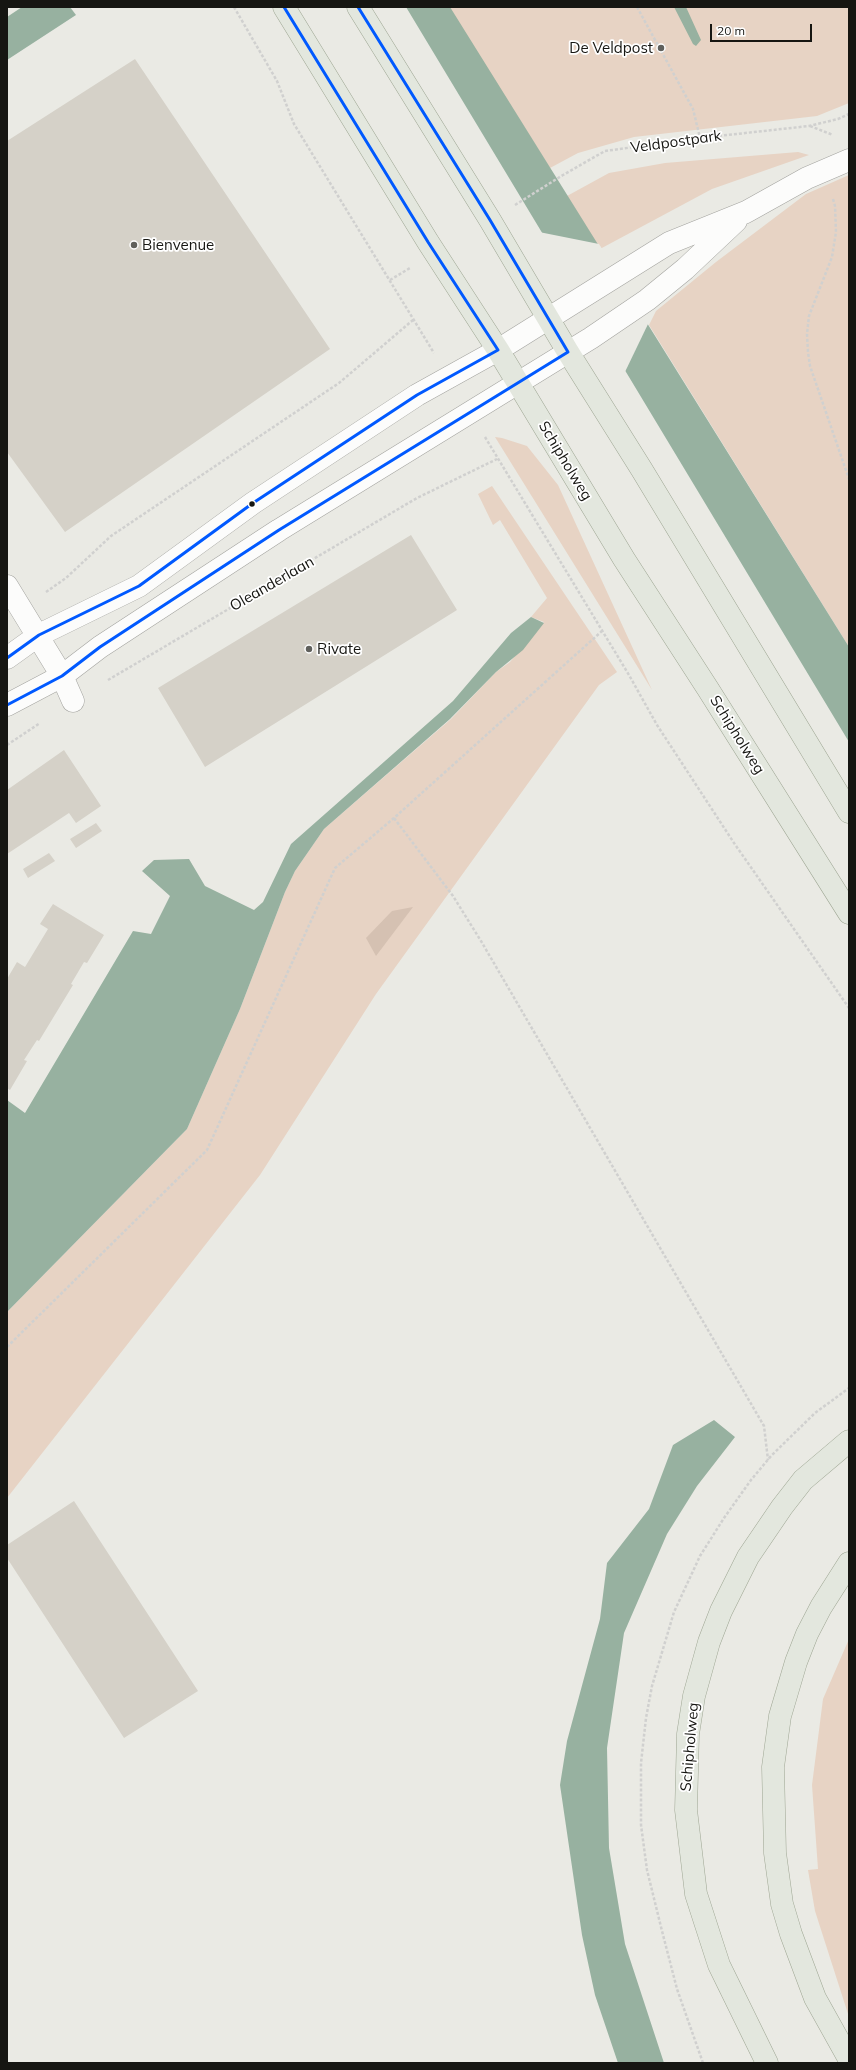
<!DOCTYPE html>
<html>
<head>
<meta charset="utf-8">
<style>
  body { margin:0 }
  #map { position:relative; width:856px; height:2070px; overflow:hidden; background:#eaeae4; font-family:Mulish,sans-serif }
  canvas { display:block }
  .frame { position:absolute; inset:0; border:8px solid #161612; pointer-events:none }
  .scale { position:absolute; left:710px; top:24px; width:102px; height:18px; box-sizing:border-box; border:2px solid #161612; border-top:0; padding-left:5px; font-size:12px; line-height:14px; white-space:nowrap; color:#161612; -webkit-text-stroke:3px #fff; paint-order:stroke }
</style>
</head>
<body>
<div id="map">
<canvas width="856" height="2070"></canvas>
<div class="frame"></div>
<div class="scale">20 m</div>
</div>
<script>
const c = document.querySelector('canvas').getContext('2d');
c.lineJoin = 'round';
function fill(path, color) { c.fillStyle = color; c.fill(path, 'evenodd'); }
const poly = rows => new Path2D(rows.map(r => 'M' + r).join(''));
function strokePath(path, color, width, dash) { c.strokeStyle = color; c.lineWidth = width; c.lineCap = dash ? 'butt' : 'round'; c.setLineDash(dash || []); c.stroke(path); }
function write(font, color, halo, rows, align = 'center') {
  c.font = font + ' Mulish,sans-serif'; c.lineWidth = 3.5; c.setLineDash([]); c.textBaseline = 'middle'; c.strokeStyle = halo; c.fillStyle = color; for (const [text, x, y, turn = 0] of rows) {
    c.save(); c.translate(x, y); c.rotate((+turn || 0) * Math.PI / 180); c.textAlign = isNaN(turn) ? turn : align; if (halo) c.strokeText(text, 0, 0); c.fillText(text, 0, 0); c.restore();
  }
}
const green = poly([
  [448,7,849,7,849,103,817,116,634,137,578,153,550,168],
  [798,152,809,155,712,189,600,249,567,196,609,173,665,163],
  [849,175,849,647,649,325,656,311,716,262,806,194],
  [495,437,502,438,527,446,558,485,652,690],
  [492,486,617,672,599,685,376,994,260,1175,7,1498,7,1312,187,1129,240,1009,285,892,295,871,324,829,451,719,496,672,510,662,544,622,531,617,547,598,500,520,493,525,478,494],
  [849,1639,849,2017,815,1911,808,1870,818,1869,812,1785,823,1699]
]);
const forest = poly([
  [413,907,376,956,366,938,392,911]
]);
const water = poly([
  [22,7,70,7,76,15,7,60,7,17],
  [406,7,450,7,849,647,849,742],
  [674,7,686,7,701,40,696,46,693,44],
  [531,617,544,623,523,650,496,672,450,719,324,829,295,871,285,892,240,1009,187,1129,7,1312,7,1100,25,1113,133,931,151,934,170,896,142,871,154,860,189,859,205,886,254,910,263,902,291,844,453,701,511,633],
  [714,1420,735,1437,697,1486,667,1534,624,1633,607,1748,609,1848,625,1944,664,2063,618,2063,595,1995,582,1935,560,1785,567,1741,600,1619,607,1563,649,1509,673,1445]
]);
const pier = poly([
  [539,232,599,244,649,322,624,374]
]);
const building = poly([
  [135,59,330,349,65,532,7,452,7,141],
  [411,535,457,610,205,767,158,688],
  [64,750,101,806,76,823,69,813,7,854,7,790],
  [96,823,102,831,76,848,70,839],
  [49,853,55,861,28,878,23,869],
  [53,904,104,935,87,963,84,962,71,984,73,985,39,1041,37,1040,24,1060,27,1061,10,1090,7,1088,7,979,17,962,25,967,48,929,40,924],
  [74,1501,198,1691,124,1738,7,1558,7,1545]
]);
const path = poly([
  [234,7,277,81,294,124,434,353],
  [637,7,693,109,700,138],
  [810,126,833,135],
  [833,199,835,206,836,232,832,257,809,316,807,334,808,352,810,366,849,479],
  [515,205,563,175,605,151,700,138,809,126,838,119,849,114],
  [390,280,410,268],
  [485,437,629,675,657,725,734,843,849,1008],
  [46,592,66,578,111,536,339,383,413,320],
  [108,680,417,498,497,459],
  [7,745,40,723],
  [394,818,453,896,481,941,764,1426,768,1460],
  [7,1347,207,1150,335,868,394,818,602,631],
  [703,2063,677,1989,662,1931,647,1870,641,1825,641,1763,646,1718,652,1686,674,1612,700,1556,724,1518,751,1480,771,1456,815,1413,849,1388]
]);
const minor = poly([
  [7,586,62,676,73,701],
  [7,658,39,635,139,586,253,503,417,395,498,350,669,243,746,212,807,178,849,160],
  [7,705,62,676,100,647,279,530,591,338,647,300,685,269,736,221]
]);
const major = poly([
  [284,7,428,242,498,350,624,559,708,689,849,913],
  [358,7,490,220,568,352,642,470,849,812],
  [849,1563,821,1607,807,1634,796,1662,780,1716,773,1767,775,1853,782,1904,791,1934,815,1998,849,2059],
  [767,2063,719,1965,696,1894,686,1810,688,1734,694,1696,709,1642,721,1611,748,1557,782,1507,803,1480,849,1441]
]);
const bus1 = poly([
  [7,658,39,635,139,586,253,503,417,395,498,350,428,242,284,7],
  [7,705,62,676,100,647,279,530,568,352,490,220,358,7]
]);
const markers = [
  [661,48,4,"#60605c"],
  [134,245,4,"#60605c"],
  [252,504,3.5,"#161612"],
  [309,649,4,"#60605c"]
];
const poiNames = [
  ["De Veldpost",653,48,"right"],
  ["Bienvenue",142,245],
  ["Rivate",317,649]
];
const streetNames = [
  ["Veldpostpark",676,142,-8],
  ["Schipholweg",565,461,59],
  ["Oleanderlaan",272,584,-30],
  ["Schipholweg",737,735,58],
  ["Schipholweg",690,1747,-85]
];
fill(green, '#e7d3c4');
fill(forest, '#d5c1b2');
fill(water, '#97b1a0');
fill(pier, '#eaeae4');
fill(building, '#d5d1c8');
strokePath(minor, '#a3a39f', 23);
strokePath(major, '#9da592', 23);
strokePath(path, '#d0d0cf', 2.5, [3, 2]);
strokePath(minor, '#fcfcfb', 22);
strokePath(major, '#e3e7de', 22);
strokePath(bus1, '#0059ff', 3);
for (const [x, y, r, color] of markers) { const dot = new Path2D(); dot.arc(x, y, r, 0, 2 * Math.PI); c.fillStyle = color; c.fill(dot); strokePath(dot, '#fff', 1.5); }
write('15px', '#161612', '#fff', poiNames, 'left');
write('15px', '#161612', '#fff', streetNames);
</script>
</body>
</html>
